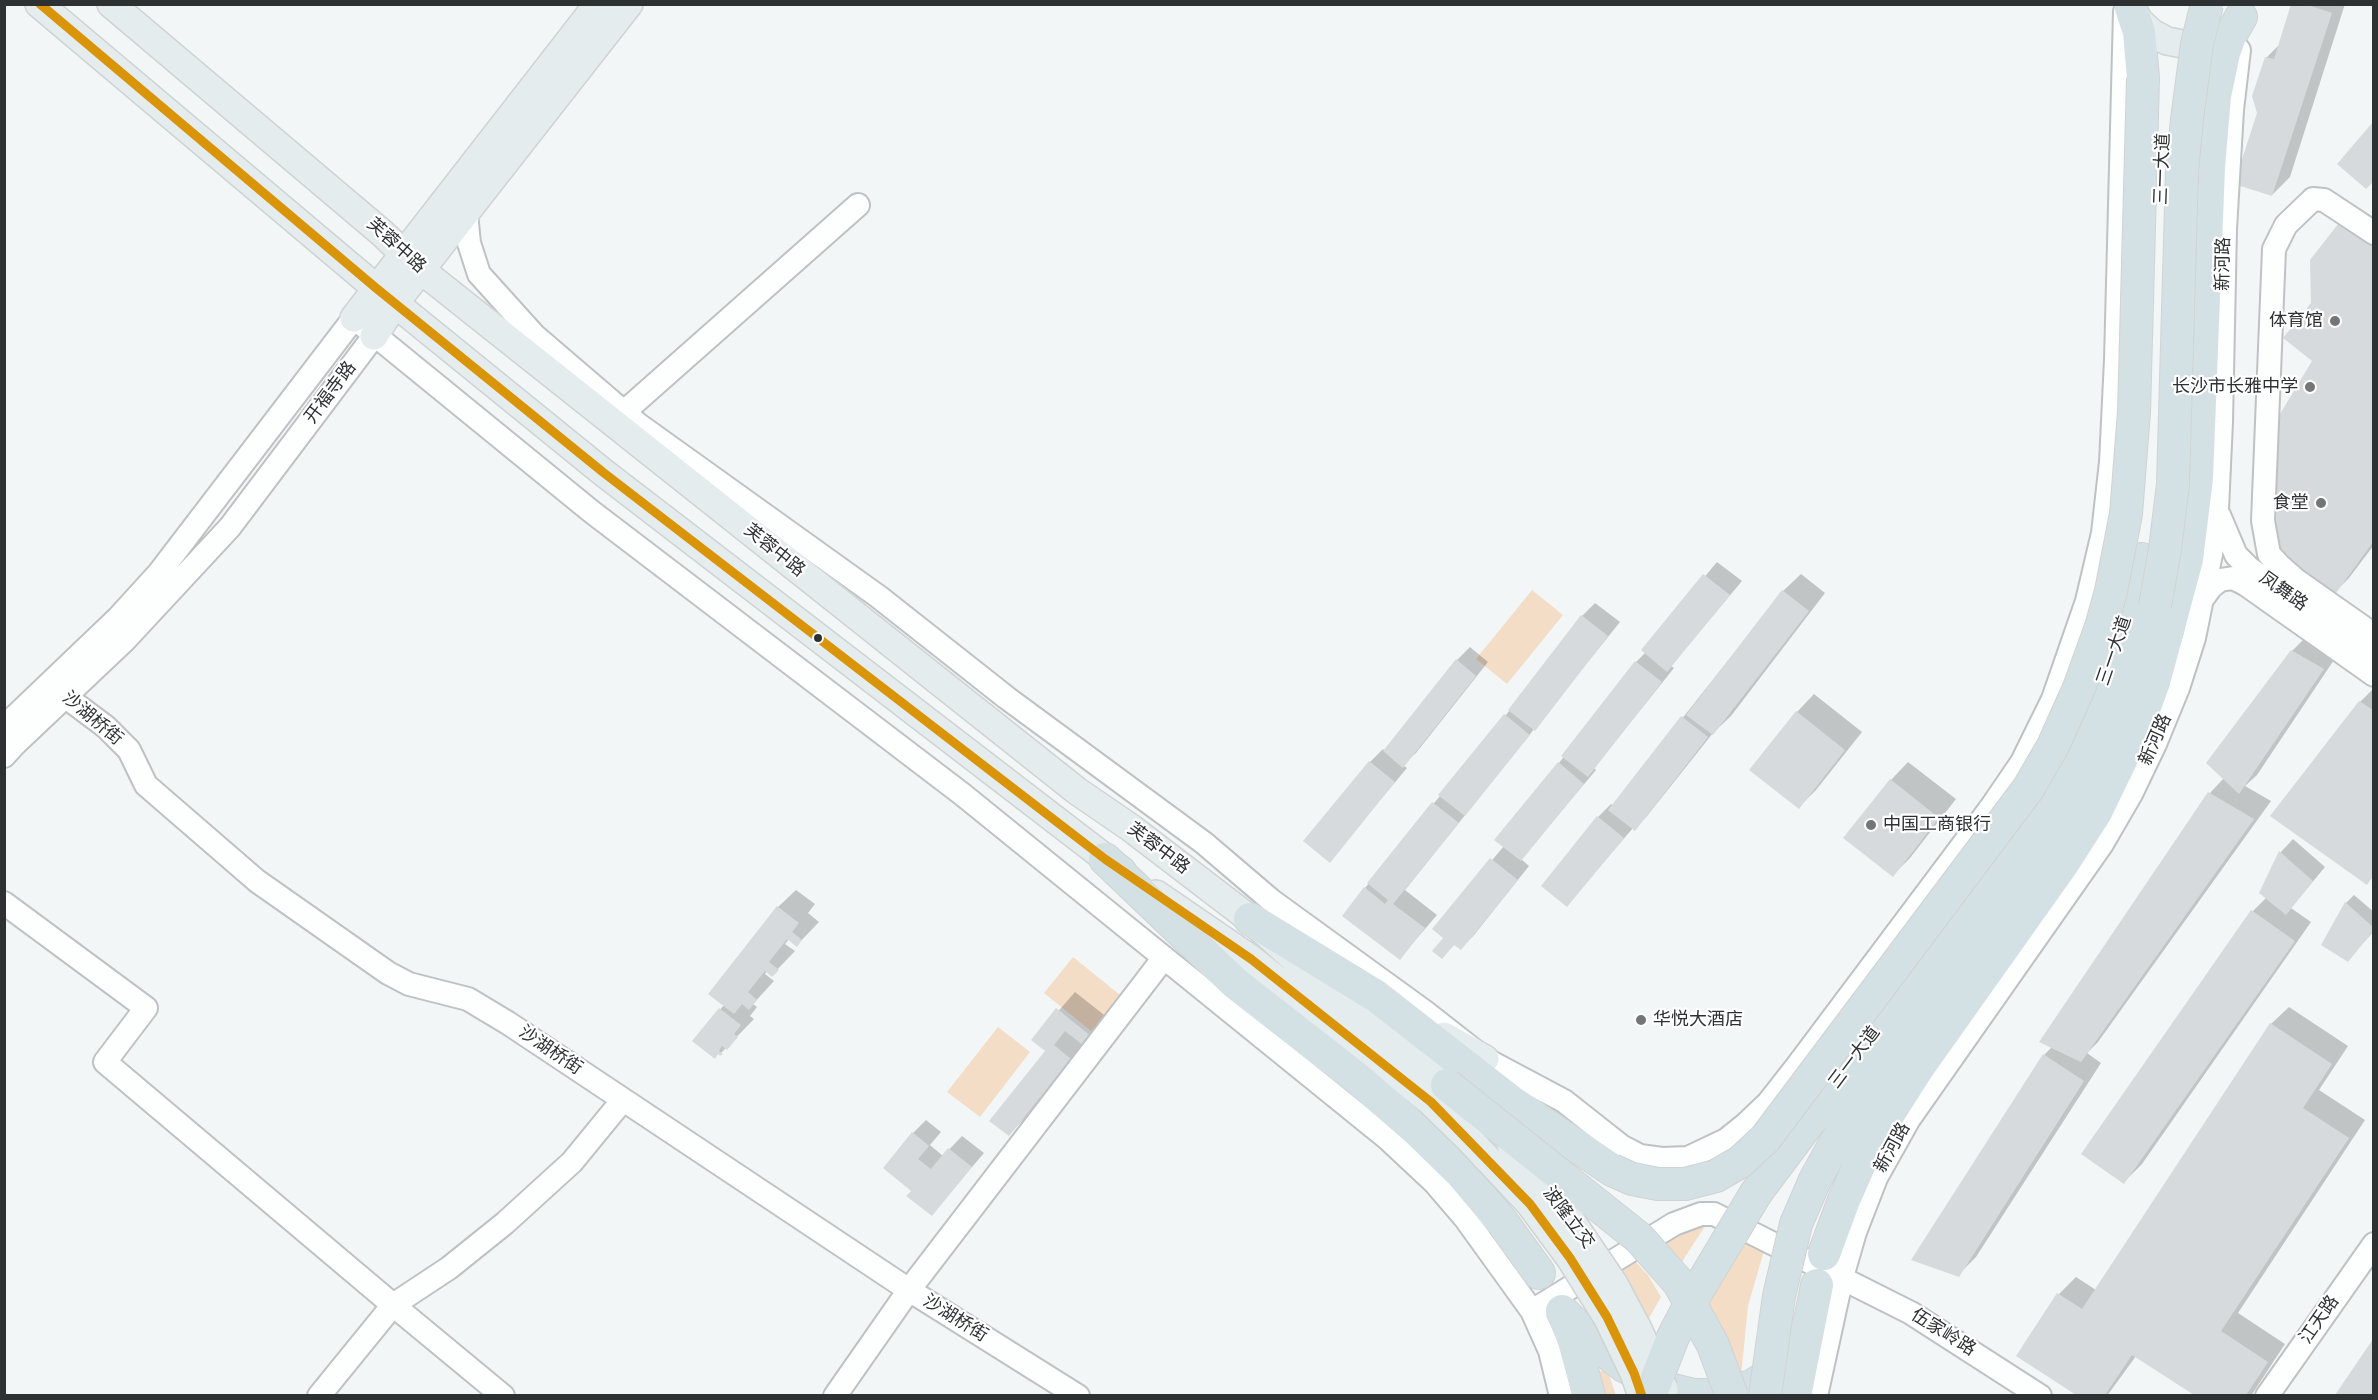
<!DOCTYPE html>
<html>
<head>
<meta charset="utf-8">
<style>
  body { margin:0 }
  #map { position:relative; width:2378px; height:1400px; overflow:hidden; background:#f2f6f7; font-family:Poppins,sans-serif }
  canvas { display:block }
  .frame { position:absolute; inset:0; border:6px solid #2e3132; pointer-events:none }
</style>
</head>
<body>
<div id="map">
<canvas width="2378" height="1400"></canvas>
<div class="frame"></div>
</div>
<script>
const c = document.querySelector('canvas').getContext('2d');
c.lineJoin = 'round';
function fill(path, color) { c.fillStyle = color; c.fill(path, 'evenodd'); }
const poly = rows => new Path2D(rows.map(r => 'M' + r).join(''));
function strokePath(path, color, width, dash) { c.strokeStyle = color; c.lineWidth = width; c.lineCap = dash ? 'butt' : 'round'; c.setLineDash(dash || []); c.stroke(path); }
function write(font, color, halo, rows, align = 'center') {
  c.font = font + ' Poppins,"Noto Sans SC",sans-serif'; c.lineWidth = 4.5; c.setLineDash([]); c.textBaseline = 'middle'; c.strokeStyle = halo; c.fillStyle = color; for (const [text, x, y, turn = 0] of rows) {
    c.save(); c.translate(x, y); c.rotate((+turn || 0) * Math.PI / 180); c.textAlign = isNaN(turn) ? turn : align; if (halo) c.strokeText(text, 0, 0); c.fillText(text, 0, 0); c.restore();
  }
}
const green = poly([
  [1532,590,1563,615,1507,684,1476,659],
  [1073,957,1125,999,1096,1035,1044,993],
  [998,1027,1030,1052,980,1117,947,1092],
  [1709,1220,1678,1268,1654,1241],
  [1739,1231,1766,1244,1748,1306,1740,1386,1700,1308],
  [1630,1256,1648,1275,1661,1297,1644,1327,1611,1269],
  [1607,1369,1616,1395,1602,1395,1595,1373]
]);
const shadow = poly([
  [2293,4,2345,4,2290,177,2272,195,2266,58,2280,44],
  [2374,124,2374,180,2366,187,2339,164],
  [2356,207,2374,220,2374,545,2349,578,2336,591,2314,360,2312,303,2343,220],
  [1717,562,1742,581,1671,666,1674,668,1594,768,1596,770,1521,859,1529,866,1474,935,1461,948,1455,944,1442,957,1445,938,1434,929,1504,846,1559,763,1636,662,1646,652,1643,650],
  [1801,574,1825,593,1731,716,1713,733,1647,816,1634,829,1633,828,1567,905,1598,817,1611,804,1613,806,1783,591],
  [1595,603,1620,622,1405,890,1437,915,1400,958,1365,888,1510,710,1582,616],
  [2310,633,2340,651,2257,775,2245,786,2271,801,2098,1042,2087,1053,2101,1063,1976,1257,1958,1275,2044,1055,2052,1047,2041,1041,2210,793,2224,778,2208,763,2292,651],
  [1470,647,1488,662,1416,753,1403,765,1407,768,1329,861,1370,762,1383,749,1385,751,1457,660],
  [2374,688,2374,876,2367,883,2272,815,2360,702],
  [1814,694,1862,732,1816,790,1799,807,1797,712],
  [1908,762,1956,799,1910,858,1893,875,1891,780],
  [2293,839,2325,867,2291,908,2311,922,2142,1164,2124,1182,2253,911,2267,897,2261,892,2281,852],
  [796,890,815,904,808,913,819,922,797,945,789,939,785,944,795,951,772,975,767,971,765,974,774,981,753,1004,757,1007,750,1016,754,1019,720,1054,694,1040,724,1005,778,907],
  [2354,895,2374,912,2374,931,2348,960,2346,903],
  [1075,992,1108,1018,1084,1044,1026,1117,1009,1134,1047,1051,1033,1040],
  [2289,1007,2348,1046,2319,1090,2365,1120,2238,1313,2285,1344,2251,1396,2197,1396,2136,1356,2107,1396,2079,1396,2018,1356,2059,1294,2076,1277,2096,1290,2271,1024],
  [926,1120,941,1132,930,1145,943,1156,962,1136,984,1153,932,1214,913,1191,913,1133],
  [2374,1342,2374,1396,2336,1396]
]);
const building = poly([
  [2291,4,2305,4,2332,13,2272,196,2234,184,2257,113,2252,96,2265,57,2274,59],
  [2373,122,2373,182,2366,189,2337,164],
  [2342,219,2373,243,2373,542,2336,593,2329,592,2276,545,2277,419,2312,361,2283,338,2311,303,2310,260],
  [1703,574,1730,595,1667,672,1641,650],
  [1782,590,1809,611,1713,735,1686,715],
  [1581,615,1608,636,1535,731,1508,710],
  [2291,650,2324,669,2239,794,2206,763],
  [1456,659,1476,676,1403,768,1383,751],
  [1635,661,1662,682,1588,777,1561,756],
  [2359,701,2373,710,2373,876,2367,885,2270,816],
  [1796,711,1845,750,1799,809,1749,770],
  [1504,714,1530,735,1465,816,1438,795],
  [1681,716,1708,737,1635,831,1608,810],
  [1369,761,1395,782,1330,863,1303,841],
  [1558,762,1584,784,1521,861,1494,840],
  [1890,779,1939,818,1893,877,1843,838],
  [2208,792,2254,819,2081,1062,2039,1042],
  [1432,802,1459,823,1393,904,1425,928,1400,960,1342,916,1364,887,1385,904,1388,900,1367,883],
  [1597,816,1624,838,1567,907,1541,886],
  [2279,851,2313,881,2286,915,2259,893],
  [1490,858,1518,880,1461,950,1454,945,1442,959,1432,951,1443,938,1432,929],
  [2345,902,2373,927,2373,931,2348,962,2321,945],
  [777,906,799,923,792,932,802,940,797,947,787,939,769,962,779,970,772,977,765,971,748,992,757,1000,749,1010,742,1004,734,1014,708,994],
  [2251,910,2295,941,2124,1184,2081,1154],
  [719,1008,741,1025,734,1034,738,1037,727,1050,722,1046,719,1051,723,1054,720,1056,718,1054,715,1059,692,1041],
  [1056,1008,1092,1037,1084,1046,1065,1031,1054,1045,1071,1059,1009,1136,989,1121,1045,1051,1031,1040],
  [2270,1023,2332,1064,2303,1108,2349,1138,2221,1331,2268,1362,2246,1395,2194,1395,2132,1355,2105,1395,2076,1395,2016,1356,2057,1293,2082,1309],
  [2043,1054,2084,1081,1959,1277,1911,1260],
  [912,1132,929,1146,918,1159,931,1169,948,1148,972,1167,932,1216,906,1196,911,1191,883,1168],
  [2373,1339,2373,1395,2335,1395]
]);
const minor = poly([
  [466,213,469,243,479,274,534,335,639,425,879,597,1007,698,1204,843,1272,901,1425,1012,1485,1059,1564,1101,1621,1146,1640,1156,1662,1159,1688,1158,1726,1140,1746,1124,1768,1103,1797,1066,1992,806,2022,762,2053,699,2087,601,2103,533,2111,462,2116,360,2125,12],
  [2374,233,2324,200,2313,199,2286,225,2274,249,2263,521,2269,554,2279,565,2296,580,2374,635],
  [624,412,858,205],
  [2219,515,2236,555,2249,568,2374,655],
  [2203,598,2211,587,2220,580,2233,578,2245,584,2374,675],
  [50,685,106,727,129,750,146,785,257,881,388,973,409,984,468,999,508,1023,909,1290,1078,1396],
  [4,727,118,618,159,573,354,318,592,512,962,794,1388,1139,1435,1183,1465,1218,1532,1311,1550,1351,1561,1396],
  [4,756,15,744,125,640,230,527,374,336],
  [4,903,146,1008,105,1062,393,1305,503,1396],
  [1532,1311,1674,1224,1701,1214,1714,1214,1911,1313,2040,1396],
  [319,1396,393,1305,449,1268,505,1223,572,1162,622,1101],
  [835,1396,909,1290,1163,959],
  [1816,1396,1842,1277,1855,1232,1876,1178,1909,1119,2102,844,2131,794,2155,744,2178,688,2194,638,2211,554,2217,509,2221,422,2225,229,2232,110,2239,50],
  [2267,1396,2374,1244]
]);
const major = poly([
  [39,4,376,288,604,473,1122,871],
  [111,4,382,233,421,270,1077,791,1131,828,1250,919,1360,1018,1447,1085],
  [2131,8,2140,22,2152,33,2167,41,2183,44,2200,43,2216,38],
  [354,318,598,4],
  [374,336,395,303,629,4],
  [1156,894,1251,959,1431,1102],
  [1444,1036,1485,1059]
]);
const highway = poly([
  [2131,8,2139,32,2143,78],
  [1105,859,1235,983,1358,1079,1419,1132,1461,1173,1503,1223,1539,1273],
  [1250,919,1376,996,1512,1102,1612,1170],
  [1815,1180,1849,1118,1885,1066,2003,907,2072,807,2113,724,2130,684,2151,619],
  [1756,1193,1983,890,2044,802,2083,732,2101,693,2118,645,2142,559],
  [1824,1254,1844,1200,1866,1150,1918,1068,2062,865,2096,812,2139,723,2154,682,2187,559,2197,478,2209,167,2215,96,2224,53,2230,36,2241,17],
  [1562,1311,1593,1342,1624,1366,1669,1389,1694,1395,1714,1395,1752,1386,1774,1371,1789,1357,1809,1324],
  [1566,1320,1574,1341,1589,1396],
  [1795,1396,1817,1285]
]);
const majorBridge = poly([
  [1431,1102,1468,1138,1530,1204,1570,1258,1607,1317,1634,1373,1642,1396],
  [1512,1149,1555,1197,1614,1284,1639,1331,1664,1389]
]);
const highwayBridge = poly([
  [2155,606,2165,549,2173,484,2182,171,2187,119,2197,44,2207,4],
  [1447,1085,1639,1238,1679,1283,1713,1345,1732,1396],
  [1612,1170,1632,1179,1658,1184,1685,1184,1716,1176,1740,1162,1765,1139,2028,789,2053,746,2079,688,2101,627,2111,591,2126,514,2134,412,2143,78],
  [1650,1396,1673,1337,1695,1295,1756,1193],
  [1765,1396,1779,1296,1796,1224,1815,1180]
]);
const bus1 = poly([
  [40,4,376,288,604,473,1105,859,1251,959,1431,1102,1530,1204,1570,1258,1607,1317,1634,1373,1642,1396]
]);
const markers = [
  [2335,321,6,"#737677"],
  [2310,387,6,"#737677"],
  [2321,503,6,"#737677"],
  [818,638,5,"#2e3132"],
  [1871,825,6,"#737677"],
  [1641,1020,6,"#737677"]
];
const streetNames = [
  ["三一大道",2163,169,-88],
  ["芙蓉中路",396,246,42],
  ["新河路",2224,264,-89],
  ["开福寺路",331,393,-53],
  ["芙蓉中路",774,551,39],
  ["凤舞路",2283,592,35],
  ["三一大道",2115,651,-71],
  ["沙湖桥街",92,719,40],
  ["新河路",2156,740,-66],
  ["芙蓉中路",1158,849,37],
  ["沙湖桥街",550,1051,34],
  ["三一大道",1855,1058,-53],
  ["新河路",1893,1148,-61],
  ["波隆立交",1568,1218,53],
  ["沙湖桥街",955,1319,32],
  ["江天路",2320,1320,-55],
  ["伍家岭路",1943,1333,32]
];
const poiNames = [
  ["体育馆",2323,321],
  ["长沙市长雅中学",2298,387],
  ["食堂",2309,503],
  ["中国工商银行",1883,825,"left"],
  ["华悦大酒店",1653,1020,"left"]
];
fill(green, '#f4ddc7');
fill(shadow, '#0003');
fill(building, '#d7dadc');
strokePath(minor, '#bec2c3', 26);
strokePath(major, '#d0d3d3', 30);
strokePath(highway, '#d0d3d3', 34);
strokePath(minor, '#fdfefe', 22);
strokePath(major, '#e4ecee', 27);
strokePath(highway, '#d4e1e4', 32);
strokePath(majorBridge, '#d0d3d3', 30, []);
strokePath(highwayBridge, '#d0d3d3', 34, []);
strokePath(majorBridge, '#e4ecee', 27);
strokePath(highwayBridge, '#d4e1e4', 32);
strokePath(bus1, '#d99408', 9);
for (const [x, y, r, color] of markers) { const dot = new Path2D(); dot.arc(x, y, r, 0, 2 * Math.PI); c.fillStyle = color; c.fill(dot); strokePath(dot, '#fff', 2); }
write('18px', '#2e3132', '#fff', streetNames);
write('18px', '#2e3132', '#fff', poiNames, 'right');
</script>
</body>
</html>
